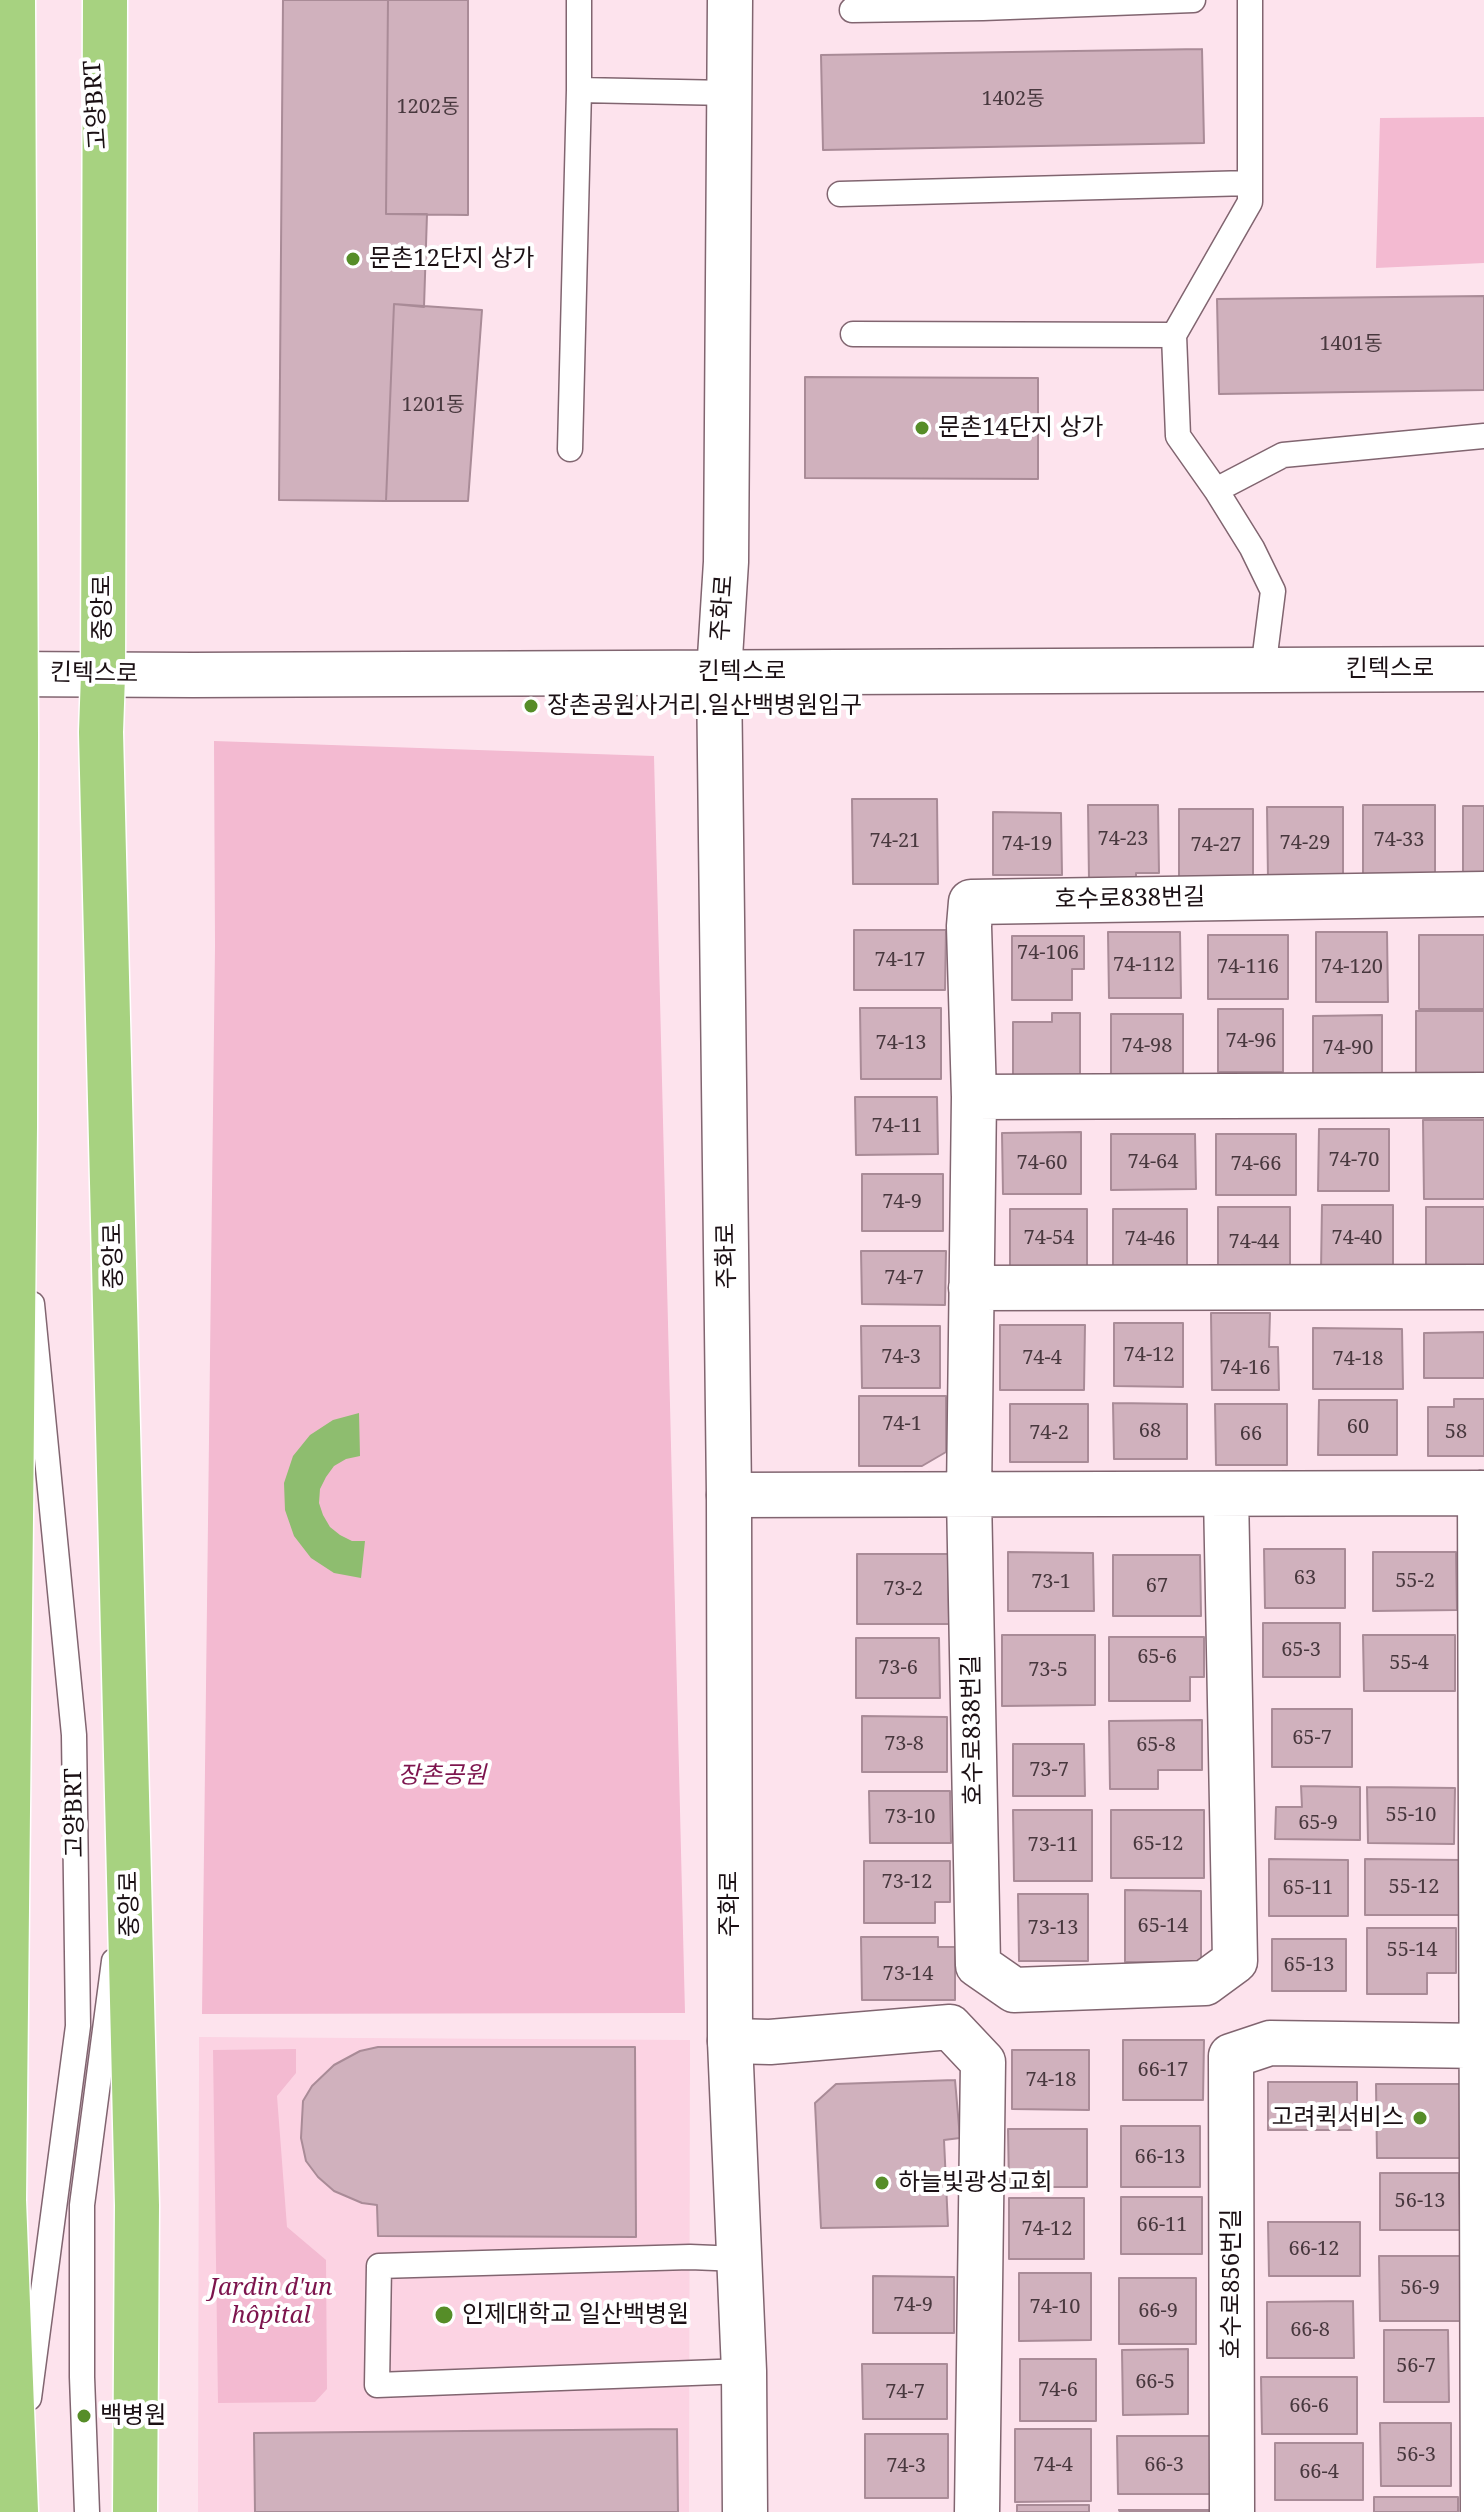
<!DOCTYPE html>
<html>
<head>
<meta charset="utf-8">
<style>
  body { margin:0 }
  canvas { display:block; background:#fde3ed }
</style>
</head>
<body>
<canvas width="1484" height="2512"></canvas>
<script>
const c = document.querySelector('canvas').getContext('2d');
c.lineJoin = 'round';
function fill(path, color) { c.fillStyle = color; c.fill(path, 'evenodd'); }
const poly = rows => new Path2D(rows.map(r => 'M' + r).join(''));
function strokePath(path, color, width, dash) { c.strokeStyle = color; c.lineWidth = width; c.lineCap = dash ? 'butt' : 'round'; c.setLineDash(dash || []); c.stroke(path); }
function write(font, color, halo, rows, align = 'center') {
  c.font = font + ' "Noto Serif","Noto Sans KR",serif'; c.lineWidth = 8; c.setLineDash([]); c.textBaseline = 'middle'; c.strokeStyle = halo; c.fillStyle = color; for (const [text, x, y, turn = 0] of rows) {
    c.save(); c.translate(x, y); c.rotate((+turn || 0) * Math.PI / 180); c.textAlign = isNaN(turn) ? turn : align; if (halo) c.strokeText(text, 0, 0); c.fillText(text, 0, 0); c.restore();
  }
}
const built = poly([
  [199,2037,690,2040,689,2512,198,2512]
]);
const green = poly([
  [1484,117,1484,263,1376,268,1380,118],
  [214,741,654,756,685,2013,202,2014,215,946],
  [296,2049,296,2073,277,2096,287,2227,326,2260,327,2389,315,2402,218,2403,213,2050]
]);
const water = poly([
  [359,1413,360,1456,346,1459,334,1466,326,1477,320,1489,319,1503,323,1515,330,1527,340,1535,352,1541,365,1541,361,1578,334,1573,311,1558,294,1536,285,1510,284,1483,293,1456,310,1435,333,1420]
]);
const building = poly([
  [283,0,388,0,386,214,427,214,424,307,394,304,386,501,279,500,283,0],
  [388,0,468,0,468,215,386,214,388,0],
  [1202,49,1204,143,823,150,821,55,1202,49],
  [1484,296,1484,390,1219,394,1217,299,1484,296],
  [394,304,482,310,468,501,386,501,394,304],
  [805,377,1038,378,1038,479,805,478,805,377],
  [852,799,937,799,938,884,853,884,852,799],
  [1088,805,1158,805,1159,873,1136,873,1136,880,1089,880,1088,805],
  [1363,805,1435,805,1435,875,1363,875,1363,805],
  [1463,806,1484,806,1484,875,1463,875,1463,806],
  [1267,807,1343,807,1343,880,1268,879,1267,807],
  [1179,809,1253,809,1253,882,1179,881,1179,809],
  [993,812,1061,813,1062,875,993,875,993,812],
  [854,930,946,930,945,990,854,990,854,930],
  [1108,932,1180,932,1181,998,1109,998,1108,932],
  [1316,932,1387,932,1388,1002,1316,1002,1316,932],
  [1208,935,1288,935,1288,999,1208,999,1208,935],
  [1419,935,1484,935,1484,1009,1419,1009,1419,935],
  [1012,936,1084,936,1084,969,1072,969,1072,1000,1012,1000,1012,936],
  [860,1008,941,1008,941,1079,861,1079,860,1008],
  [1218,1009,1283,1009,1283,1072,1218,1072,1218,1009],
  [1416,1011,1484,1011,1484,1075,1416,1075,1416,1011],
  [1052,1013,1080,1013,1080,1081,1013,1081,1013,1022,1052,1022,1052,1013],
  [1111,1014,1183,1014,1183,1078,1111,1078,1111,1014],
  [1382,1015,1382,1080,1313,1079,1313,1016,1382,1015],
  [855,1097,937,1097,938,1154,856,1155,855,1097],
  [1423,1120,1484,1120,1484,1199,1424,1199,1423,1120],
  [1319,1129,1389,1129,1389,1191,1318,1191,1319,1129],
  [1081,1132,1081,1194,1003,1194,1002,1133,1081,1132],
  [1111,1134,1195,1134,1196,1189,1111,1190,1111,1134],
  [1216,1134,1296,1134,1296,1195,1216,1195,1216,1134],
  [862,1174,943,1174,943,1231,862,1231,862,1174],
  [1322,1205,1393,1205,1393,1271,1321,1271,1322,1205],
  [1218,1207,1290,1207,1290,1277,1218,1277,1218,1207],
  [1426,1207,1484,1207,1484,1279,1426,1279,1426,1207],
  [1010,1209,1087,1209,1087,1266,1010,1266,1010,1209],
  [1113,1209,1187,1209,1187,1269,1113,1270,1113,1209],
  [861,1251,946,1251,945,1305,862,1304,861,1251],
  [1211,1313,1270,1313,1269,1347,1278,1347,1279,1390,1212,1390,1211,1313],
  [1114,1323,1183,1323,1183,1387,1114,1386,1114,1323],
  [1000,1325,1085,1325,1084,1390,1000,1390,1000,1325],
  [861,1326,940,1326,940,1388,862,1388,861,1326],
  [1313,1328,1402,1329,1403,1389,1313,1389,1313,1328],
  [1484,1332,1484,1378,1424,1378,1424,1333,1484,1332],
  [859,1396,946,1396,946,1452,922,1466,859,1466,859,1396],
  [1454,1399,1484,1399,1484,1456,1428,1456,1428,1407,1454,1407,1454,1399],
  [1319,1400,1397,1400,1397,1455,1318,1455,1319,1400],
  [1113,1403,1187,1404,1187,1459,1114,1459,1113,1403],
  [1010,1404,1088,1404,1088,1462,1010,1462,1010,1404],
  [1215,1404,1287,1404,1287,1465,1216,1465,1215,1404],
  [1264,1549,1345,1549,1345,1608,1265,1608,1264,1549],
  [1008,1552,1093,1553,1094,1611,1008,1611,1008,1552],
  [1373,1552,1456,1552,1457,1610,1373,1611,1373,1552],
  [857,1554,948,1554,949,1624,857,1624,857,1554],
  [1113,1555,1200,1555,1201,1616,1113,1616,1113,1555],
  [1263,1623,1340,1623,1340,1677,1263,1677,1263,1623],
  [1002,1635,1095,1635,1095,1705,1002,1706,1002,1635],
  [1363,1635,1455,1635,1455,1691,1364,1691,1363,1635],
  [1109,1637,1204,1637,1204,1677,1190,1677,1190,1701,1109,1701,1109,1637],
  [856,1638,939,1638,940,1698,856,1698,856,1638],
  [1272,1709,1352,1709,1352,1767,1272,1767,1272,1709],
  [862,1716,947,1717,947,1772,862,1772,862,1716],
  [1202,1720,1202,1770,1158,1770,1158,1789,1110,1789,1109,1721,1202,1720],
  [1013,1744,1084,1744,1085,1796,1013,1796,1013,1744],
  [1301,1786,1360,1787,1360,1840,1275,1839,1276,1807,1302,1807,1301,1786],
  [1367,1787,1455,1788,1454,1844,1368,1843,1367,1787],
  [869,1791,950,1791,951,1843,870,1843,869,1791],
  [1013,1810,1092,1810,1092,1881,1014,1881,1013,1810],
  [1111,1810,1204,1810,1204,1878,1111,1878,1111,1810],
  [1269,1859,1348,1860,1348,1916,1269,1916,1269,1859],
  [1365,1859,1463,1860,1463,1915,1365,1915,1365,1859],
  [864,1861,950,1861,950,1902,935,1902,935,1923,864,1923,864,1861],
  [1125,1890,1201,1891,1201,1962,1125,1962,1125,1890],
  [1018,1894,1088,1894,1088,1961,1019,1961,1018,1894],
  [1367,1928,1456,1928,1456,1973,1427,1973,1427,1994,1367,1994,1367,1928],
  [861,1937,938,1937,938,1947,955,1947,955,2000,862,2000,861,1937],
  [1272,1939,1346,1939,1346,1991,1272,1991,1272,1939],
  [1123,2040,1204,2040,1203,2100,1123,2100,1123,2040],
  [378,2047,635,2047,636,2237,378,2236,377,2205,362,2203,334,2191,318,2177,306,2161,301,2138,303,2101,312,2086,334,2065,360,2051,378,2047],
  [1012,2050,1089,2050,1089,2110,1012,2109,1012,2050],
  [955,2080,960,2138,944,2140,948,2226,821,2228,815,2103,836,2084,955,2080],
  [1268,2082,1357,2082,1357,2130,1268,2130,1268,2082],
  [1376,2084,1462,2084,1462,2158,1377,2158,1376,2084],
  [1121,2126,1200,2126,1200,2187,1121,2187,1121,2126],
  [1008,2129,1087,2129,1087,2187,1009,2187,1008,2129],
  [1380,2173,1459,2173,1460,2230,1380,2230,1380,2173],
  [1121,2197,1202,2197,1202,2254,1121,2254,1121,2197],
  [1009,2198,1084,2198,1084,2259,1009,2259,1009,2198],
  [1268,2222,1360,2222,1360,2276,1269,2276,1268,2222],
  [1379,2256,1460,2256,1460,2321,1380,2321,1379,2256],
  [1019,2273,1091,2273,1091,2340,1019,2341,1019,2273],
  [873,2276,954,2277,954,2333,873,2333,873,2276],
  [1119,2278,1196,2278,1196,2344,1119,2344,1119,2278],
  [1353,2301,1354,2358,1267,2358,1267,2302,1353,2301],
  [1384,2330,1448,2330,1449,2402,1384,2402,1384,2330],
  [1188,2349,1188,2414,1123,2415,1122,2350,1188,2349],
  [1020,2359,1096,2359,1096,2421,1020,2421,1020,2359],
  [862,2364,947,2364,947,2419,863,2419,862,2364],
  [1261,2377,1357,2377,1357,2434,1262,2434,1261,2377],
  [1380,2423,1451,2423,1451,2486,1381,2486,1380,2423],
  [677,2429,678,2512,255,2512,254,2433,677,2429],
  [1015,2429,1091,2429,1091,2501,1015,2502,1015,2429],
  [865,2434,948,2434,948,2498,865,2498,865,2434],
  [1117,2436,1211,2436,1211,2494,1118,2494,1117,2436],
  [1275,2443,1363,2443,1363,2500,1275,2500,1275,2443],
  [1374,2497,1458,2497,1458,2512,1374,2512,1374,2497],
  [1017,2505,1089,2505,1089,2512,1017,2512,1017,2505],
  [1119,2510,1209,2510,1209,2512,1120,2512,1119,2510]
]);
const lane = poly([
  [1250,0,1250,202,1174,335,1178,436,1216,490,1252,548,1273,591,1263,670],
  [852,10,983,8,1193,0],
  [579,90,729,93],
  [840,194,1250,183],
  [853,334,1174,335],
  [570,449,579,90,579,0],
  [1216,490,1283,455,1484,436],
  [740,2259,690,2257,379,2266,377,2385,744,2371],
  [29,2398,78,2026,74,1735,32,1304],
  [87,2512,82,2377,82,2205,114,1961]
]);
const street = poly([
  [974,1097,1484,1095],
  [971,1288,1484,1287],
  [1480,1493,1483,2512],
  [1226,1494,1235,1961,1205,1983,1014,1990,978,1965,969,1495,974,1097,969,926,971,902,1484,894],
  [729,1495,1484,1493],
  [730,2041,770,2042,950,2027,983,2062,977,2512],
  [1232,2512,1231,2056,1270,2043,1484,2046]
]);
const secondary = poly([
  [730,0,726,562,719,673,729,1495,730,2041,744,2371,745,2512],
  [0,674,193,675,1484,669]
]);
const primary = poly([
  [13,0,16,734,15,1127,4,2200,16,2512],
  [105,0,103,675,101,732,137,2205,135,2512]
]);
const markers = [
  [353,259,8,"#568d28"],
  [922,428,8,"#568d28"],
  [531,706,8,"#568d28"],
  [1420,2118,8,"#568d28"],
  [882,2183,8,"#568d28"],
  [444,2315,10,"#568d28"],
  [84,2416,8,"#568d28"]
];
const numberNames = [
  ["1402동",1013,99],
  ["1202동",428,107],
  ["1401동",1351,344],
  ["1201동",433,405],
  ["74-23",1123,839],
  ["74-33",1399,840],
  ["74-21",895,841],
  ["74-29",1305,843],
  ["74-19",1027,844],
  ["74-27",1216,845],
  ["74-106",1048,953],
  ["74-17",900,960],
  ["74-112",1144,965],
  ["74-116",1248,967],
  ["74-120",1352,967],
  ["74-96",1251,1041],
  ["74-13",901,1043],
  ["74-98",1147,1046],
  ["74-90",1348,1048],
  ["74-11",897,1126],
  ["74-70",1354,1160],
  ["74-64",1153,1162],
  ["74-60",1042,1163],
  ["74-66",1256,1164],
  ["74-9",902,1202],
  ["74-54",1049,1238],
  ["74-40",1357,1238],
  ["74-46",1150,1239],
  ["74-44",1254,1242],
  ["74-7",904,1278],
  ["74-12",1149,1355],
  ["74-3",901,1357],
  ["74-4",1042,1358],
  ["74-18",1358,1359],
  ["74-16",1245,1368],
  ["74-1",902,1424],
  ["60",1358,1427],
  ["68",1150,1431],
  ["58",1456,1432],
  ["74-2",1049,1433],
  ["66",1251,1434],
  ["63",1305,1578],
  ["55-2",1415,1581],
  ["73-1",1051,1582],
  ["67",1157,1586],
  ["73-2",903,1589],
  ["65-3",1301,1650],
  ["65-6",1157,1657],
  ["55-4",1409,1663],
  ["73-6",898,1668],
  ["73-5",1048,1670],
  ["65-7",1312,1738],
  ["73-8",904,1744],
  ["65-8",1156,1745],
  ["73-7",1049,1770],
  ["55-10",1411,1815],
  ["73-10",910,1817],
  ["65-9",1318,1823],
  ["65-12",1158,1844],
  ["73-11",1053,1845],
  ["73-12",907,1882],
  ["55-12",1414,1887],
  ["65-11",1308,1888],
  ["65-14",1163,1926],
  ["73-13",1053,1928],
  ["55-14",1412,1950],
  ["65-13",1309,1965],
  ["73-14",908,1974],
  ["66-17",1163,2070],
  ["74-18",1051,2080],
  ["66-13",1160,2157],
  ["56-13",1420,2201],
  ["66-11",1162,2225],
  ["74-12",1047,2229],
  ["66-12",1314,2249],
  ["56-9",1420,2288],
  ["74-9",913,2305],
  ["74-10",1055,2307],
  ["66-9",1158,2311],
  ["66-8",1310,2330],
  ["56-7",1416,2366],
  ["66-5",1155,2382],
  ["74-6",1058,2390],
  ["74-7",905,2392],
  ["66-6",1309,2406],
  ["56-3",1416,2455],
  ["74-4",1053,2465],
  ["66-3",1164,2465],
  ["74-3",906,2466],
  ["66-4",1319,2472]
];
const streetNames = [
  ["고양BRT",96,105,-94],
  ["중앙로",103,608,-90],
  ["주화로",723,608,-86],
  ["킨텍스로",1390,669],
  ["킨텍스로",742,672],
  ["킨텍스로",94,674,1],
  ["호수로838번길",1130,899,-1],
  ["중앙로",114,1256,-91],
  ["주화로",727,1256,-91],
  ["호수로838번길",973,1730,-91],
  ["고양BRT",75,1813,-91],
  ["중앙로",130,1904,-91],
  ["주화로",730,1904,-90],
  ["호수로856번길",1232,2284,-90]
];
const poiNames = [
  ["문촌12단지 상가",369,259],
  ["문촌14단지 상가",938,428],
  ["장촌공원사거리.일산백병원입구",547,706],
  ["고려퀵서비스",1404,2118,"right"],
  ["하늘빛광성교회",898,2183],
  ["인제대학교 일산백병원",462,2315],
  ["백병원",100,2416]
];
const parkNames = [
  ["장촌공원",442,1776],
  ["Jardin d'un",271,2288],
  ["hôpital",271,2316]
];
fill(built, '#fcd3e3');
fill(green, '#f3bad1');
fill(water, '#8ebd6f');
fill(building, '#d0b1bd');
strokePath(building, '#a98b97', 2);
strokePath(lane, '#816570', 27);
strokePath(street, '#816570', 47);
strokePath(secondary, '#816570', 47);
strokePath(primary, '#fff', 47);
strokePath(lane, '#fff', 24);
strokePath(street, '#fff', 44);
strokePath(secondary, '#fff', 44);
strokePath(primary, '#a7d280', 44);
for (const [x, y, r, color] of markers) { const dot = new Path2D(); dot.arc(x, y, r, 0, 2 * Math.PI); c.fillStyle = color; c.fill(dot); strokePath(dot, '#fff', 3); }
write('20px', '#48383e', null, numberNames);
write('24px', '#1b1014', '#fff', streetNames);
write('24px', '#1b1014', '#fff', poiNames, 'left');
write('italic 24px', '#7d144d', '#fff', parkNames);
</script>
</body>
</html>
